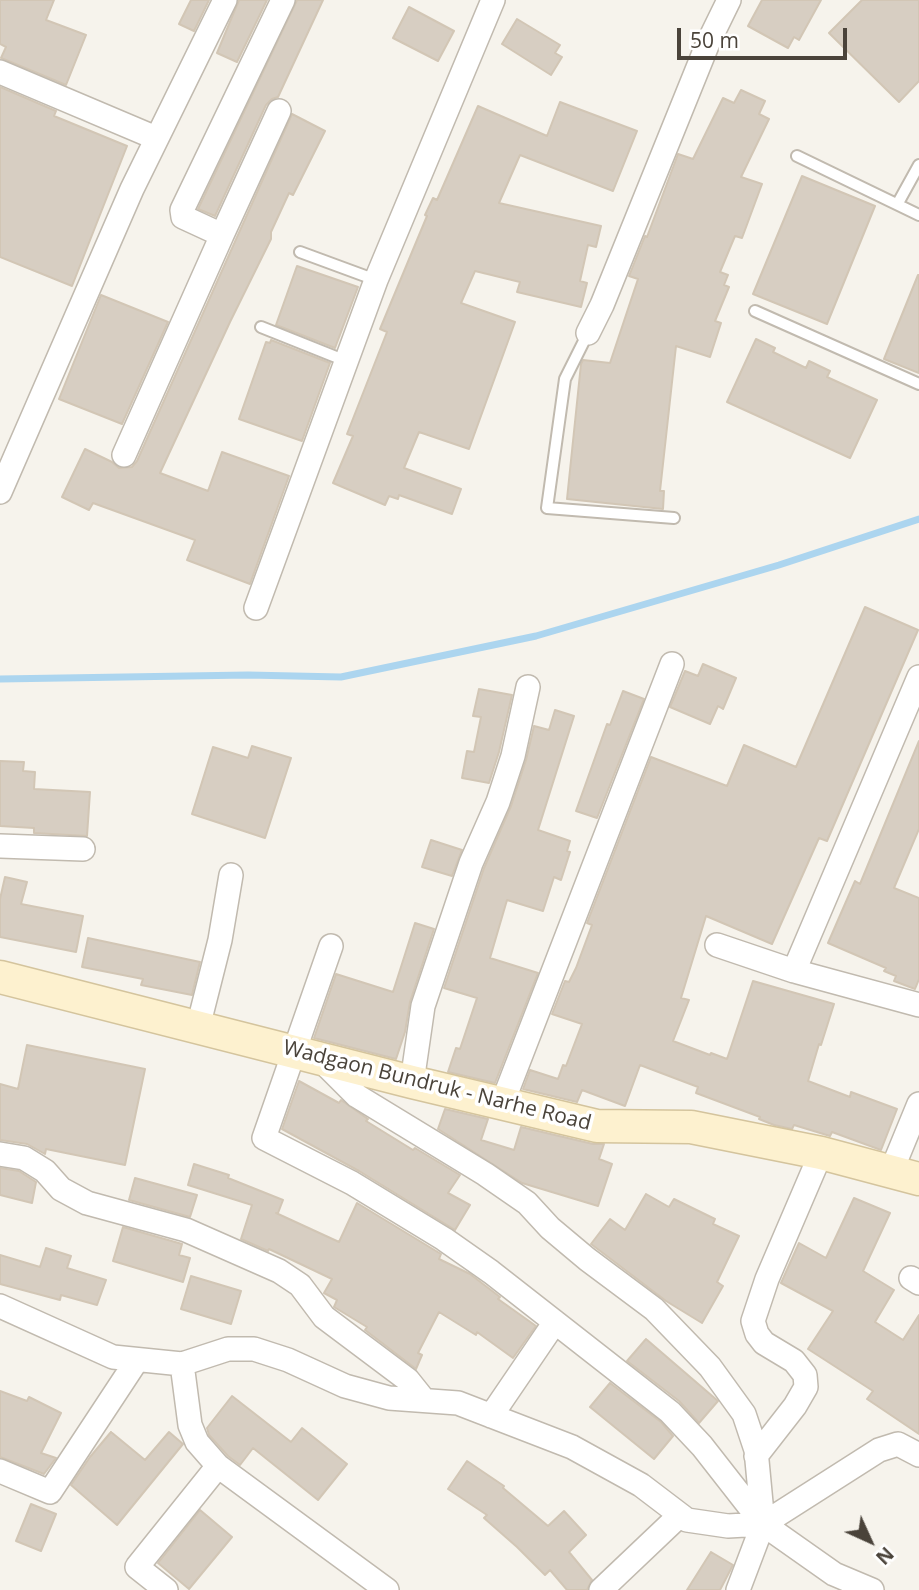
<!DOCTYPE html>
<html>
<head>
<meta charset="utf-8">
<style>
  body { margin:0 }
  #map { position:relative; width:919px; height:1590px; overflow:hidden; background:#f6f3ec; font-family:"Open Sans",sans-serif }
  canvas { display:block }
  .north { position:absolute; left:835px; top:1506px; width:70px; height:70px; -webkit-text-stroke:5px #fff; paint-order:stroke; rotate:135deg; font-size:19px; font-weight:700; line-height:28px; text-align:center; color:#4a433a }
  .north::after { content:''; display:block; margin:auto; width:24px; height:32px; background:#4a433a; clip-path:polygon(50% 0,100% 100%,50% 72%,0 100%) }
  .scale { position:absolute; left:677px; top:28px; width:170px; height:32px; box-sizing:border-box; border:4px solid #4a433a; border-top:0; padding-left:9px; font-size:21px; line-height:24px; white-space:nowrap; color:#4a433a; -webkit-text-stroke:5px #fff; paint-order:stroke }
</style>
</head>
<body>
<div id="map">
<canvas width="919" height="1590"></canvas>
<div class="north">N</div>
<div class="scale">50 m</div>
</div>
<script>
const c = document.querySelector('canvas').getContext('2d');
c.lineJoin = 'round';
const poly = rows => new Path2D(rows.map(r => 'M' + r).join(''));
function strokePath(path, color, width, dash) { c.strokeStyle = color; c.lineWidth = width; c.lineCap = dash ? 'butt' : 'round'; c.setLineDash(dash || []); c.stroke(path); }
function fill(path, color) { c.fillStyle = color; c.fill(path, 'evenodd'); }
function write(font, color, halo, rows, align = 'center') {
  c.font = font + ' "Open Sans",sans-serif'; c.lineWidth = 7; c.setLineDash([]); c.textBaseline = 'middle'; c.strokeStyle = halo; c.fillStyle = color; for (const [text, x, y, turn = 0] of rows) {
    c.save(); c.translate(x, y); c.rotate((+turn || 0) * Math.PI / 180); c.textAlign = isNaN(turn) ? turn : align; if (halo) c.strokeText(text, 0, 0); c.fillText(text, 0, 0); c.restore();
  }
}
const stream = poly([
  [0,679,248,675,341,677,536,636,779,565,919,519]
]);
const building = poly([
  [0,0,54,0,46,20,86,35,66,85,1,58,6,47,0,44,0,0],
  [191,0,209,0,194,31,179,24,191,0],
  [239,0,267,0,237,62,217,53,239,0],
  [297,0,323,0,278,97,272,99,266,105,215,216,198,209,297,0],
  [762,0,821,0,799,40,794,37,788,48,748,26,762,0],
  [862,0,919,0,919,81,899,102,829,33,862,0],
  [409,7,454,31,438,61,393,38,409,7],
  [517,19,560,45,555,53,562,57,551,75,502,44,517,19],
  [0,87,56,111,54,116,127,146,72,286,0,257,0,87],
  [741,90,765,101,759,114,769,119,741,177,762,184,742,238,735,236,720,272,728,275,724,285,729,287,715,321,721,323,710,357,676,346,660,491,664,491,663,509,567,499,581,364,583,360,610,363,638,279,629,276,645,236,647,237,678,154,693,159,723,98,734,103,741,90],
  [560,102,637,131,613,191,520,155,499,203,601,226,596,247,588,245,580,281,587,283,581,307,517,292,520,282,475,271,461,303,515,322,469,449,419,432,404,468,461,489,452,514,399,495,398,499,389,496,385,505,333,483,353,436,347,434,387,332,380,329,427,216,425,215,433,198,437,200,478,106,547,136,560,102],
  [292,114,325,131,293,195,289,193,271,232,271,239,230,322,160,473,208,491,222,452,289,476,250,584,187,560,195,540,93,503,89,510,62,497,85,449,112,462,119,468,132,467,137,461,292,114],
  [802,176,875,206,827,324,753,294,802,176],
  [297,266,358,287,335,348,276,325,297,266],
  [918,275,919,275,919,373,884,359,918,275],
  [101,295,168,322,122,424,59,399,101,295],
  [756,339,775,348,773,352,806,368,809,361,830,371,827,377,877,400,850,458,727,402,756,339],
  [271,340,330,363,302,441,239,419,266,342,270,343,271,340],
  [865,607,918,630,827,841,819,838,772,944,706,916,681,998,689,1000,673,1041,710,1055,711,1053,727,1059,753,981,834,1004,821,1045,819,1044,808,1081,850,1097,851,1092,897,1109,881,1150,832,1132,830,1136,794,1125,792,1129,774,1125,759,1119,760,1117,696,1093,698,1087,640,1065,625,1106,582,1090,577,1102,523,1089,530,1070,558,1079,563,1065,566,1066,582,1024,552,1014,565,981,569,982,576,968,592,925,587,923,651,757,727,786,744,745,796,767,865,607],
  [703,664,736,678,723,709,718,706,710,724,670,707,685,671,698,676,703,664],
  [479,689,512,695,499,752,489,783,462,778,467,751,474,752,481,717,473,716,479,689],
  [623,691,644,699,597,818,576,811,607,724,610,725,623,691],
  [555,710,574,716,538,830,570,841,567,851,570,852,561,880,554,877,543,911,507,900,490,958,538,973,495,1083,448,1072,456,1048,460,1049,477,998,444,988,484,868,511,806,526,760,534,726,549,730,555,710],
  [919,741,919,829,894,888,919,898,919,979,915,989,894,981,896,976,884,971,886,968,828,943,855,881,860,884,919,741],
  [252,746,291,758,265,838,192,814,213,747,248,758,252,746],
  [0,761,24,762,23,771,35,772,34,789,90,792,87,836,34,833,34,828,0,826,0,761],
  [431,840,462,850,452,876,422,867,431,840],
  [5,877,27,882,21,904,83,916,76,952,0,937,0,899,5,877],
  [415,923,434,929,410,1002,405,1032,396,1059,314,1038,336,974,393,992,415,923],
  [88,938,200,962,192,995,141,985,143,979,82,967,88,938],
  [27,1045,145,1069,125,1165,46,1149,45,1154,27,1144,0,1140,0,1084,18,1089,27,1045],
  [299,1081,339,1103,341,1100,368,1119,366,1121,413,1150,415,1148,460,1175,448,1193,470,1205,455,1230,359,1171,282,1129,299,1081],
  [445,1109,488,1119,481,1140,514,1150,521,1127,593,1144,604,1144,599,1159,612,1164,598,1206,522,1183,438,1129,445,1109],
  [194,1164,229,1175,228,1178,283,1200,278,1213,276,1213,339,1242,357,1203,436,1251,441,1254,439,1259,470,1274,500,1297,498,1299,536,1326,513,1358,477,1332,476,1335,439,1312,418,1353,422,1355,416,1369,365,1330,367,1327,334,1307,337,1300,324,1293,332,1279,269,1249,268,1251,241,1239,252,1205,188,1185,194,1164],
  [0,1168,19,1171,36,1182,32,1203,0,1195,0,1168],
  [135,1178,197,1195,190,1217,129,1200,135,1178],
  [646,1194,669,1207,674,1199,715,1219,713,1224,739,1236,717,1282,723,1286,702,1323,666,1301,591,1244,610,1219,625,1230,646,1194],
  [854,1198,890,1213,863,1271,894,1290,875,1322,903,1340,919,1315,919,1434,867,1399,873,1391,808,1349,833,1311,781,1283,799,1243,826,1258,854,1198],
  [123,1227,182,1244,179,1255,190,1258,183,1282,113,1261,123,1227],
  [46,1248,71,1256,67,1268,106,1280,97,1305,61,1295,60,1300,0,1284,0,1255,40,1267,46,1248],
  [191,1276,241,1291,231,1324,181,1309,191,1276],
  [646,1339,718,1401,699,1423,679,1401,627,1361,646,1339],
  [610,1383,661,1422,673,1436,654,1459,590,1407,610,1383],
  [0,1391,27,1401,29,1397,61,1413,41,1453,56,1458,44,1474,0,1457,0,1391],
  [232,1396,291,1442,302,1428,347,1464,318,1500,253,1448,240,1465,228,1456,209,1435,207,1428,232,1396],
  [111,1432,145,1460,169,1432,183,1444,117,1525,71,1485,90,1457,111,1432],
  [467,1461,504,1486,503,1488,548,1526,564,1511,586,1535,569,1552,592,1580,587,1590,567,1590,550,1570,545,1575,517,1547,484,1518,487,1515,448,1489,467,1461],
  [31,1504,56,1514,41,1551,16,1541,31,1504],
  [200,1510,232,1537,189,1589,158,1563,200,1510],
  [711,1552,733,1565,720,1590,687,1590,711,1552]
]);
const lane = poly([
  [797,156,919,215],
  [898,203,919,165],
  [300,252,376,280],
  [755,311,919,384],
  [261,327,346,361],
  [588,333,565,379,547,508,674,518]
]);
const street = poly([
  [0,72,156,138],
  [222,235,279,111],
  [588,333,602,305,708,43,729,0],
  [124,455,222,235,183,217,182,210,283,0],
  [0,492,132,189,225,0],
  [256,608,376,280,493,0],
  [0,846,83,849],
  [717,945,794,971,919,1005],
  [331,946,264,1138,352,1183,444,1239,491,1272,670,1412,702,1446,763,1524,834,1574,872,1590],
  [794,971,919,677],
  [198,1027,220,940,231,875],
  [321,1060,357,1096,485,1174,527,1203,550,1228,587,1259,654,1309,710,1367,744,1414,756,1450,763,1524,738,1590],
  [412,1082,423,1006,471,863,498,802,513,756,528,687],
  [502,1104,672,664],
  [0,1154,24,1158,45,1171,61,1189,87,1203,186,1230,279,1271,300,1285,324,1317,408,1380,424,1400],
  [891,1172,919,1104],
  [911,1278,919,1283],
  [0,1306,113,1357,182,1364,228,1349,254,1349,288,1360,345,1386,389,1398,458,1403,572,1447,641,1485,687,1520,728,1526,763,1524,879,1450,898,1444,919,1455],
  [182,1364,190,1425,197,1442,218,1466,387,1590],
  [491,1416,555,1322],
  [756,1456,795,1406,806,1387,805,1375,794,1361,764,1343,757,1334,753,1321,767,1279,821,1153],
  [0,1471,50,1492,137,1360],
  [166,1590,137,1567,218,1466],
  [601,1590,680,1515]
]);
const secondary = poly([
  [0,977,412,1082,597,1126,691,1127,821,1153,919,1179]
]);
const streetNames = [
  ["Wadgaon Bundruk - Narhe Road",437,1086,14]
];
strokePath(stream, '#acd5ef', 7);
fill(building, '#d7cec2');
strokePath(building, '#d2c6b5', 2);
strokePath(lane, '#c1baaf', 14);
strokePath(street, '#c1baaf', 26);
strokePath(secondary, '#d4c49d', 35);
strokePath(lane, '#fff', 10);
strokePath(street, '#fff', 23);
strokePath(secondary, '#fdf1cf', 32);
write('21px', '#4a433a', '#fff', streetNames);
</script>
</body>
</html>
